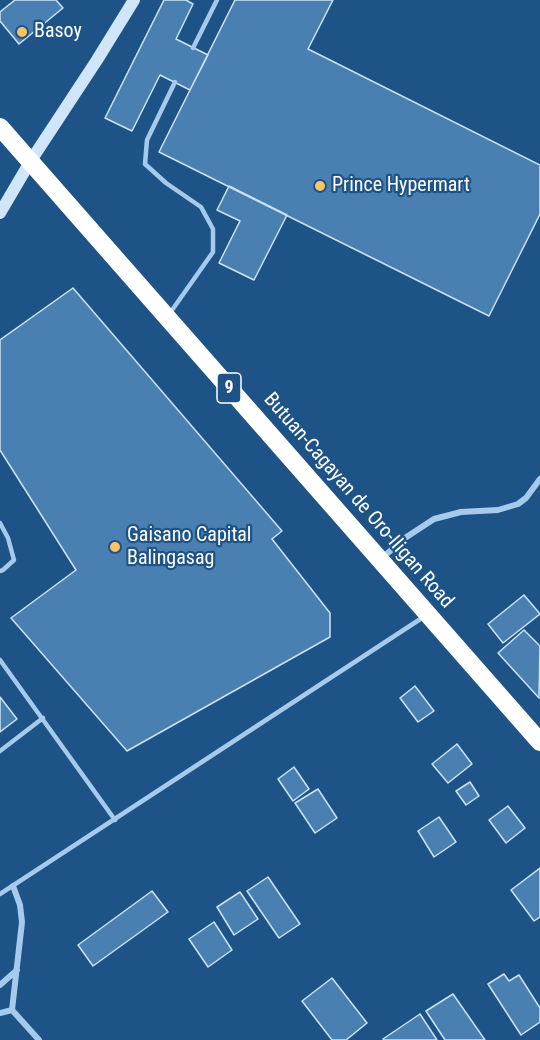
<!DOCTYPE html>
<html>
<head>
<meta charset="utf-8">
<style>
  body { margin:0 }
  canvas { display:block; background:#1d5386 }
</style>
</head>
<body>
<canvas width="540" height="1040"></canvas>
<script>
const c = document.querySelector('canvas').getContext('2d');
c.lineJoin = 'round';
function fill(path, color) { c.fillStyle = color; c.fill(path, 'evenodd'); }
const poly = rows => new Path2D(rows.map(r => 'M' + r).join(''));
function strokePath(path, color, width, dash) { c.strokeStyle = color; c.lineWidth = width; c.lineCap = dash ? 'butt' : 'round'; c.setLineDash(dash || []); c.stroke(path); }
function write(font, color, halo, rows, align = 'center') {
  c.font = font + ' "Roboto Condensed",sans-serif'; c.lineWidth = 4.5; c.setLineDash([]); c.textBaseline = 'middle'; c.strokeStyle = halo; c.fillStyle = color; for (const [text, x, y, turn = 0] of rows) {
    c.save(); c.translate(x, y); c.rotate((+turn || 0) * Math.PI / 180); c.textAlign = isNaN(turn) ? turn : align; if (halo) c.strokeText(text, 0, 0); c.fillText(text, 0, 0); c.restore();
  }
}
const building = poly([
  [15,0,56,0,63,8,19,44,0,21,0,12,15,0],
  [164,0,186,0,193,4,176,39,208,55,190,90,160,75,132,131,105,118,164,0],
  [235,0,333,0,308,49,540,165,540,214,489,316,159,152,235,0],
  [229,186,287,215,254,280,219,263,240,221,217,210,229,186],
  [73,288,282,531,272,539,330,613,330,637,127,751,11,618,76,570,0,450,0,340,73,288],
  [524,595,540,614,503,643,488,624,524,595],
  [524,630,540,646,539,698,498,653,524,630],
  [415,686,434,711,418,722,400,698,415,686],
  [0,697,17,719,0,732,0,697],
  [457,744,472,764,448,783,432,764,457,744],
  [294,767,309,789,293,801,278,779,294,767],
  [470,782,479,796,466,805,456,791,470,782],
  [318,789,337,818,315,833,295,803,318,789],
  [508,806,525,828,506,843,489,820,508,806],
  [439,817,456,842,434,857,418,831,439,817],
  [540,868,540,917,534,921,511,890,540,868],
  [268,877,300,924,279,938,247,891,268,877],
  [152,891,168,912,93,966,78,945,152,891],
  [240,892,258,919,234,935,217,907,240,892],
  [214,922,232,950,208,967,189,939,214,922],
  [504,974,509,981,519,975,540,1008,540,1022,521,1035,488,984,504,974],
  [332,978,367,1023,346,1040,332,1040,302,1001,332,978],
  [453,994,485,1040,445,1040,426,1011,453,994],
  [420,1014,437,1040,384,1040,383,1039,420,1014]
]);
const lane = poly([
  [193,48,217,0],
  [170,313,213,252,213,229,201,207,166,183,145,164,147,140,175,82],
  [0,523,8,538,14,560,3,570,0,571],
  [0,660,115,820],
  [0,751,43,718],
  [0,894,425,616]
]);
const street = poly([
  [382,558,405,538,434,519,461,512,498,510,518,504,526,498,540,479],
  [0,985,17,970],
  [12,1010,22,922,20,905,13,886],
  [12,1010,39,1040],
  [0,1013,12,1010]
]);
const secondary = poly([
  [0,213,30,162,97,60,134,0]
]);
const highway = poly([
  [0,127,540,742]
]);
const markers = [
  [22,32,6,"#fac364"],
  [320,186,6,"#fac364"],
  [115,547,6,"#fac364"]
];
const shields = [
  [229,388,24]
];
const shieldNames = [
  ["9",229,388]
];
const poiNames = [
  ["Basoy",34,32],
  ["Prince Hypermart",332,186],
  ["Gaisano Capital",127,536],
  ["Balingasag",127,559]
];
const streetNames = [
  ["Butuan-Cagayan de Oro-Iligan Road",358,501,49]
];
fill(building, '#4a80b1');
strokePath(building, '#cae3f8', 1.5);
strokePath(lane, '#a6caeb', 4.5);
strokePath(street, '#a6caeb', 6);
strokePath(secondary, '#d1e5f8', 12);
strokePath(highway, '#fff', 18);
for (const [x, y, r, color] of markers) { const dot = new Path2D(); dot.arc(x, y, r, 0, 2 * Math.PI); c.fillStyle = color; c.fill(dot); strokePath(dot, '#1d5386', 2); }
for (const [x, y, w] of shields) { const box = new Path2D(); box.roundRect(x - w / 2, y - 15, w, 30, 4.5); c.fillStyle = '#1d5386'; c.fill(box); strokePath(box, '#fff', 1.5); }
write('bold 18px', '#fff', null, shieldNames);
write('20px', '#fff', '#1d5386', poiNames, 'left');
write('20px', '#fff', '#1d5386', streetNames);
</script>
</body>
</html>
